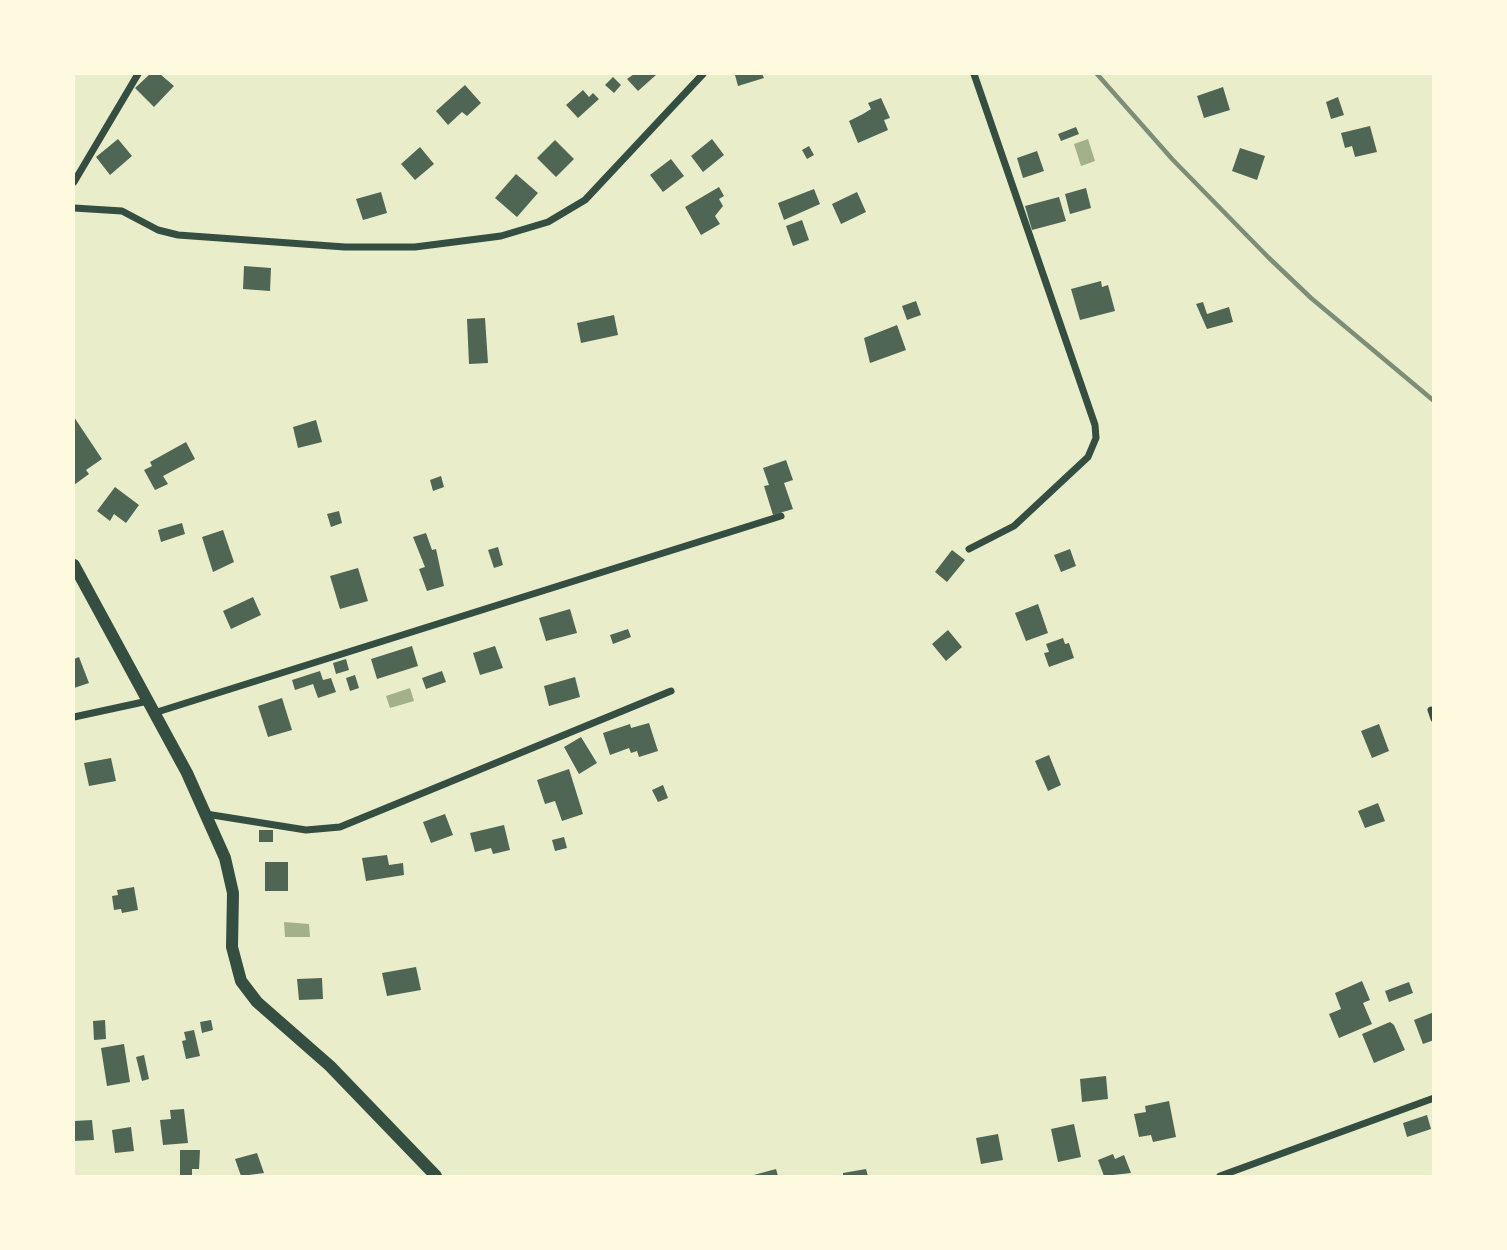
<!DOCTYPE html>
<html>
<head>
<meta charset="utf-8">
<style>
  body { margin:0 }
  #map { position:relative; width:1507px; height:1250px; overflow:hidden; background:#e9edc9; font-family:"DM Sans",sans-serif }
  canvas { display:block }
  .frame { position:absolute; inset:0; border:75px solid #fefae0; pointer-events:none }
</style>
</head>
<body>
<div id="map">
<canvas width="1507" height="1250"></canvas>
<div class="frame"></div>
</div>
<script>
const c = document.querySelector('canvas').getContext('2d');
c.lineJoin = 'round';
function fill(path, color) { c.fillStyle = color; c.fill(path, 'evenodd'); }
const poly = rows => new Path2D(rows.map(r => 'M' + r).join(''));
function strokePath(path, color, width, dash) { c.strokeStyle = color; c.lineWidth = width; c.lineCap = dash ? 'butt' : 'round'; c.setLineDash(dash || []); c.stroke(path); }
const water = poly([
  [1088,139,1095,161,1081,166,1074,144],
  [410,688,414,701,390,708,386,696],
  [284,922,309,924,310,937,285,937]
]);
const building = poly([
  [150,74,160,74,174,86,154,107,135,88],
  [634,74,655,74,656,75,638,91,627,79],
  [739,74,762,74,764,78,738,86,735,75],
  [613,77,621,85,614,93,605,85],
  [465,85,481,103,467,116,462,112,448,125,436,111],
  [1223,87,1230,110,1204,118,1197,96],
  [583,90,589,97,593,93,599,99,578,118,566,105],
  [1338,97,1344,115,1331,119,1326,102],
  [881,98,890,118,884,120,888,130,858,143,849,121,863,114,871,109,868,103],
  [1370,126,1377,152,1355,157,1352,146,1345,148,1341,133],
  [1076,127,1079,134,1061,141,1058,134],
  [118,139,132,156,110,175,96,157],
  [712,139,724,155,703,172,691,156],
  [555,140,574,159,556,177,537,158],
  [809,146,814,155,807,159,802,150],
  [420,147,434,164,415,180,401,164],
  [1240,148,1265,156,1257,180,1232,171],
  [1037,151,1044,171,1023,178,1017,158],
  [671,159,684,176,663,192,650,175],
  [516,174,538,193,517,217,495,198],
  [719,187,724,196,719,199,723,206,715,216,720,224,701,235,685,207],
  [1086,188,1091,208,1070,214,1065,194],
  [814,189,820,204,784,220,778,203],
  [381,192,387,213,363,220,356,199],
  [857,192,866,212,841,224,832,204],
  [1059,197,1066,221,1032,230,1025,206],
  [802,220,809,240,793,246,786,226],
  [244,266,271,268,270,291,243,289],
  [1101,281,1102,287,1108,285,1115,311,1080,320,1071,289],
  [916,301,921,315,907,320,902,306],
  [1203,302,1207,314,1229,307,1233,322,1207,329,1196,304],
  [614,315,618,335,581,343,577,323],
  [485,318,488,363,469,364,467,319],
  [897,325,906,350,870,363,864,338],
  [74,417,102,459,86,470,89,474,74,485],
  [316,420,322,442,298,448,293,427],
  [186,442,195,459,163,476,168,484,155,490,144,470,152,466,150,462],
  [786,460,793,480,784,483,793,509,773,515,764,486,769,485,763,468],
  [441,476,444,487,433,491,430,480],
  [115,487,139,505,126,523,114,514,110,521,97,511],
  [339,511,342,523,331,527,327,514],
  [182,523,185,534,161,542,158,530],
  [223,530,234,562,213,572,202,537],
  [426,533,432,550,436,549,444,586,427,591,419,569,425,567,413,537],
  [498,547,503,565,494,568,488,550],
  [1070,549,1076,566,1061,572,1054,555],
  [952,550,965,560,947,582,935,572],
  [358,568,368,601,340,609,330,576],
  [253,597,261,615,231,629,223,611],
  [1038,604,1048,633,1026,641,1015,613],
  [570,609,577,633,546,641,539,618],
  [628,629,631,637,613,644,610,635],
  [948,630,962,647,946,661,932,644],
  [1063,638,1065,644,1069,643,1074,658,1049,667,1044,653,1049,652,1046,644],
  [412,646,418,666,377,679,371,659],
  [495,646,503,668,480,675,473,653],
  [79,657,89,683,74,688,74,659],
  [346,659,349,670,336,674,333,663],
  [320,671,323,680,331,678,336,692,318,698,313,684,295,690,292,680],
  [442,671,446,682,426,689,422,678],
  [355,675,359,688,350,691,346,678],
  [575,677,580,697,549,706,544,686],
  [282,698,292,730,268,737,258,706],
  [649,723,658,751,639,757,637,751,631,753,629,748,610,755,603,733,630,724,631,728],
  [1379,724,1389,751,1372,758,1361,731],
  [581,737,597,763,579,774,564,747],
  [1049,755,1061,785,1048,791,1035,761],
  [111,758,116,781,89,786,84,763],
  [569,769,583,814,562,821,555,801,545,804,537,780],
  [663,785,668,798,658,802,652,790],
  [1378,803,1385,821,1365,828,1358,811],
  [445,814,453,835,431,843,423,822],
  [504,825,510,850,493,854,491,848,475,852,470,833],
  [259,830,273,830,273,842,259,842],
  [564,837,567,848,555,851,552,840],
  [387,855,389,865,403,863,404,875,366,881,362,858],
  [265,862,288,862,288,891,265,891],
  [134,887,138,910,122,913,121,909,114,910,112,896,118,895,117,890],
  [416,967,421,990,387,996,382,973],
  [322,978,323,999,299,1000,297,979],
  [1362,981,1370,1000,1363,1003,1372,1024,1339,1038,1329,1014,1341,1009,1335,993],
  [1409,982,1413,993,1389,1002,1385,991],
  [1434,1012,1434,1040,1423,1044,1414,1020],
  [105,1020,106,1039,94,1040,93,1021],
  [211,1020,213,1030,202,1033,200,1022],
  [1390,1022,1394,1025,1405,1050,1374,1063,1362,1034],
  [194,1030,200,1056,186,1059,182,1041,186,1040,184,1032],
  [124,1044,130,1082,107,1086,101,1048],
  [144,1055,149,1079,142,1081,136,1057],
  [1106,1076,1108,1099,1082,1102,1080,1079],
  [1169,1101,1176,1137,1153,1142,1151,1135,1139,1137,1134,1114,1146,1112,1145,1106],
  [184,1109,188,1143,163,1145,160,1120,171,1119,170,1110],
  [1427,1115,1431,1129,1407,1137,1403,1123],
  [92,1120,94,1140,74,1141,74,1121],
  [1074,1124,1081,1157,1058,1162,1051,1129],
  [131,1127,134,1151,115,1153,112,1130],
  [998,1134,1003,1160,981,1164,976,1138],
  [180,1150,200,1150,199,1169,192,1169,192,1176,180,1176],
  [257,1153,264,1173,241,1176,235,1159],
  [1113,1154,1115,1159,1124,1155,1131,1173,1104,1176,1098,1160],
  [776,1169,778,1176,750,1176],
  [866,1169,868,1176,843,1176,843,1173]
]);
const minor = poly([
  [74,182,138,74],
  [74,208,122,211,158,230,178,235,345,247,415,247,501,236,548,222,585,200,703,74],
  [969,549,1014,526,1088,457,1096,438,1095,425,974,74],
  [1431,710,1434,719],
  [154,713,781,516],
  [74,717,148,701],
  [206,814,306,830,340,827,671,691],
  [1220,1176,1434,1098]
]);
const secondary = poly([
  [74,565,187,773,225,858,233,893,232,947,241,981,257,1002,330,1066,436,1176]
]);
const rail = poly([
  [1097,74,1173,160,1268,257,1311,298,1434,401]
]);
fill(water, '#a3b18a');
fill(building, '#4f6655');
strokePath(minor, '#344e41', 7);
strokePath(secondary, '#344e41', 12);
strokePath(rail, '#7c8e77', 4.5);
</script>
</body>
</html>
